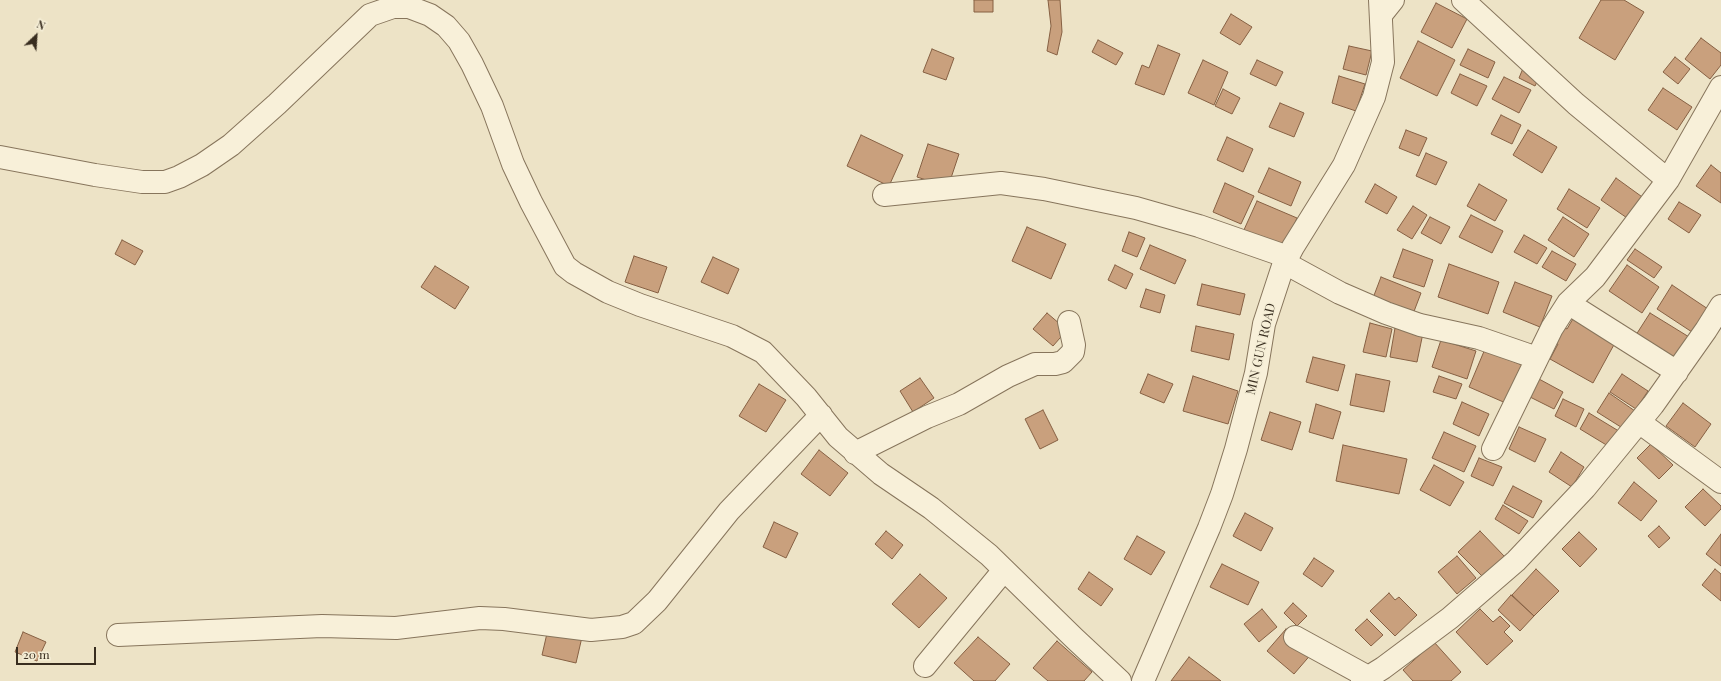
<!DOCTYPE html>
<html>
<head>
<meta charset="utf-8">
<style>
  body { margin:0 }
  #map { position:relative; width:1721px; height:681px; overflow:hidden; background:#ede3c6; font-family:"Playfair Display",serif }
  canvas { display:block }
  .north { position:absolute; left:16px; top:16px; width:40px; height:40px; -webkit-text-stroke:3px #f4edd5; paint-order:stroke; rotate:25deg; font-size:11px; font-weight:700; line-height:16px; text-align:center; color:#382d1f }
  .north::after { content:''; display:block; margin:auto; width:14px; height:18px; background:#382d1f; clip-path:polygon(50% 0,100% 100%,50% 72%,0 100%) }
  .scale { position:absolute; left:16px; top:647px; width:80px; height:18px; box-sizing:border-box; border:2px solid #382d1f; border-top:0; padding-left:5px; font-size:12px; line-height:14px; white-space:nowrap; color:#382d1f; -webkit-text-stroke:3px #f4edd5; paint-order:stroke }
</style>
</head>
<body>
<div id="map">
<canvas width="1721" height="681"></canvas>
<div class="north">N</div>
<div class="scale">20 m</div>
</div>
<script>
const c = document.querySelector('canvas').getContext('2d');
c.lineJoin = 'round';
function fill(path, color) { c.fillStyle = color; c.fill(path, 'evenodd'); }
const poly = rows => new Path2D(rows.map(r => 'M' + r).join(''));
function strokePath(path, color, width, dash) { c.strokeStyle = color; c.lineWidth = width; c.lineCap = dash ? 'butt' : 'round'; c.setLineDash(dash || []); c.stroke(path); }
function write(font, color, halo, rows, align = 'center') {
  c.font = font + ' "Playfair Display",serif'; c.lineWidth = 3; c.setLineDash([]); c.textBaseline = 'middle'; c.strokeStyle = halo; c.fillStyle = color; for (const [text, x, y, turn = 0] of rows) {
    c.save(); c.translate(x, y); c.rotate((+turn || 0) * Math.PI / 180); c.textAlign = isNaN(turn) ? turn : align; if (halo) c.strokeText(text, 0, 0); c.fillText(text, 0, 0); c.restore();
  }
}
const building = poly([
  [974,0,993,0,993,12,974,12,974,0],
  [1048,0,1060,0,1062,32,1057,55,1047,51,1051,26,1048,0],
  [1601,0,1624,0,1644,12,1615,60,1579,38,1601,0],
  [1436,3,1467,19,1452,48,1421,32,1436,3],
  [1231,14,1252,27,1240,45,1220,33,1231,14],
  [1701,38,1721,53,1721,65,1710,79,1685,59,1701,38],
  [1098,40,1123,53,1116,65,1092,52,1098,40],
  [1418,41,1455,60,1437,96,1400,78,1418,41],
  [1158,45,1180,54,1164,95,1135,84,1142,65,1149,68,1158,45],
  [1349,46,1372,51,1366,75,1343,69,1349,46],
  [932,49,954,58,946,80,923,72,932,49],
  [1468,49,1495,62,1488,78,1460,65,1468,49],
  [1675,57,1690,69,1678,84,1663,72,1675,57],
  [1203,60,1228,72,1214,105,1188,93,1203,60],
  [1257,60,1283,72,1276,86,1250,74,1257,60],
  [1524,66,1541,74,1535,86,1519,78,1524,66],
  [1460,74,1487,86,1477,106,1451,93,1460,74],
  [1339,76,1365,84,1356,111,1332,103,1339,76],
  [1504,77,1531,90,1519,113,1492,99,1504,77],
  [1663,88,1692,107,1677,130,1648,110,1663,88],
  [1223,89,1240,98,1232,114,1215,106,1223,89],
  [1280,103,1304,113,1294,137,1269,127,1280,103],
  [1501,115,1521,125,1512,144,1491,134,1501,115],
  [1406,130,1427,138,1419,156,1399,148,1406,130],
  [1528,130,1557,147,1542,173,1513,155,1528,130],
  [861,135,903,155,889,186,847,166,861,135],
  [1227,137,1253,149,1243,172,1217,160,1227,137],
  [928,144,959,154,948,187,917,177,928,144],
  [1426,153,1447,162,1436,185,1416,176,1426,153],
  [1711,165,1721,173,1721,203,1696,186,1711,165],
  [1269,168,1301,182,1291,206,1258,192,1269,168],
  [1616,178,1645,199,1630,220,1601,200,1616,178],
  [1225,183,1254,196,1241,224,1213,212,1225,183],
  [1375,184,1397,197,1387,214,1365,202,1375,184],
  [1479,184,1507,200,1495,221,1467,206,1479,184],
  [1569,189,1600,208,1587,228,1557,209,1569,189],
  [1257,201,1297,218,1283,250,1243,232,1257,201],
  [1679,202,1701,215,1689,233,1668,219,1679,202],
  [1413,206,1427,215,1412,239,1397,230,1413,206],
  [1471,215,1503,231,1492,253,1459,237,1471,215],
  [1430,217,1450,227,1441,244,1421,233,1430,217],
  [1563,217,1589,234,1574,257,1548,240,1563,217],
  [1027,227,1066,244,1051,279,1012,261,1027,227],
  [1129,232,1145,238,1137,257,1122,251,1129,232],
  [1524,235,1547,248,1537,264,1514,252,1524,235],
  [122,240,143,251,135,265,115,254,122,240],
  [1150,245,1186,260,1175,284,1140,269,1150,245],
  [1403,249,1433,260,1424,287,1393,277,1403,249],
  [1635,249,1662,267,1654,278,1627,260,1635,249],
  [1552,251,1576,264,1566,281,1542,267,1552,251],
  [634,256,667,267,658,293,625,282,634,256],
  [713,257,739,269,728,294,701,282,713,257],
  [1449,264,1499,282,1488,314,1438,297,1449,264],
  [1115,265,1133,274,1126,289,1108,280,1115,265],
  [1627,265,1659,287,1642,313,1609,291,1627,265],
  [435,266,469,287,455,309,421,287,435,266],
  [1381,277,1421,293,1413,314,1373,298,1381,277],
  [1515,282,1552,296,1540,327,1503,312,1515,282],
  [1202,284,1245,294,1240,315,1197,305,1202,284],
  [1672,285,1708,309,1692,332,1657,309,1672,285],
  [1146,289,1165,295,1160,313,1140,307,1146,289],
  [1047,313,1067,330,1053,346,1033,329,1047,313],
  [1650,313,1694,340,1678,365,1634,338,1650,313],
  [1574,317,1616,341,1593,383,1550,359,1558,344,1550,339,1558,324,1567,329,1574,317],
  [1370,323,1392,329,1386,357,1363,352,1370,323],
  [1196,326,1234,334,1229,360,1191,351,1196,326],
  [1395,328,1423,333,1417,362,1390,357,1395,328],
  [1441,340,1476,351,1467,379,1432,367,1441,340],
  [1485,349,1524,366,1508,404,1469,387,1485,349],
  [1313,357,1345,365,1338,391,1306,382,1313,357],
  [1148,374,1173,384,1164,403,1140,393,1148,374],
  [1356,374,1390,381,1384,412,1350,405,1356,374],
  [1622,374,1648,391,1636,409,1610,392,1622,374],
  [1193,376,1238,391,1228,424,1183,411,1193,376],
  [1439,376,1462,384,1456,399,1433,392,1439,376],
  [920,378,934,398,913,412,900,391,920,378],
  [1539,379,1563,392,1554,409,1530,397,1539,379],
  [759,384,786,400,766,432,739,416,759,384],
  [1609,393,1635,411,1624,429,1597,412,1609,393],
  [1563,399,1584,409,1576,427,1555,416,1563,399],
  [1462,402,1489,414,1479,436,1453,424,1462,402],
  [1683,403,1711,424,1695,447,1666,426,1683,403],
  [1316,404,1341,412,1333,439,1309,432,1316,404],
  [1043,410,1058,440,1040,449,1025,419,1043,410],
  [1270,412,1301,422,1292,450,1261,440,1270,412],
  [1589,413,1622,433,1613,449,1580,429,1589,413],
  [1519,427,1546,439,1535,462,1509,449,1519,427],
  [1444,432,1476,446,1464,472,1432,458,1444,432],
  [1651,444,1673,465,1659,479,1637,458,1651,444],
  [1343,445,1407,459,1399,494,1336,481,1343,445],
  [819,450,848,473,830,496,801,474,819,450],
  [1561,452,1584,467,1572,487,1549,472,1561,452],
  [1479,458,1502,467,1493,486,1471,476,1479,458],
  [1434,465,1464,482,1450,506,1420,490,1434,465],
  [1634,482,1657,501,1641,521,1618,503,1634,482],
  [1513,486,1542,501,1533,518,1504,503,1513,486],
  [1703,489,1721,506,1721,509,1705,526,1685,507,1703,489],
  [1503,505,1528,521,1519,534,1495,519,1503,505],
  [1245,513,1273,528,1261,551,1233,536,1245,513],
  [774,522,798,533,786,558,763,547,774,522],
  [1659,526,1670,538,1659,548,1648,536,1659,526],
  [886,531,903,545,892,559,875,544,886,531],
  [1480,531,1505,557,1484,578,1458,552,1480,531],
  [1579,532,1597,549,1580,567,1562,549,1579,532],
  [1721,534,1721,566,1706,554,1721,534],
  [1137,536,1165,552,1151,575,1124,559,1137,536],
  [1457,556,1476,578,1457,594,1438,572,1457,556],
  [1314,558,1334,571,1322,587,1303,574,1314,558],
  [1222,564,1259,582,1248,605,1210,587,1222,564],
  [1536,569,1559,591,1534,616,1512,595,1536,569],
  [1715,569,1721,574,1721,601,1702,585,1715,569],
  [1089,572,1113,589,1101,606,1078,589,1089,572],
  [920,574,947,598,919,628,892,604,920,574],
  [1389,593,1395,600,1399,597,1417,615,1395,636,1370,611,1389,593],
  [1511,595,1534,616,1520,631,1498,610,1511,595],
  [1293,603,1307,616,1297,626,1284,613,1293,603],
  [1262,609,1277,627,1259,642,1244,624,1262,609],
  [1480,609,1493,622,1500,616,1510,626,1504,632,1513,641,1487,665,1456,632,1480,609],
  [1367,619,1383,635,1371,646,1355,630,1367,619],
  [548,629,582,637,576,663,542,655,548,629],
  [1286,629,1313,652,1294,674,1267,651,1286,629],
  [23,632,46,642,37,661,15,652,23,632],
  [978,637,1010,664,995,681,974,681,954,663,978,637],
  [1057,641,1092,672,1084,681,1048,681,1033,668,1057,641],
  [1434,642,1461,672,1451,681,1413,681,1403,670,1434,642],
  [1189,657,1221,681,1171,681,1189,657]
]);
const minor = poly([
  [1463,0,1576,104,1668,180],
  [1381,15,1393,0],
  [0,157,95,175,142,182,165,182,179,177,202,165,231,145,277,104,370,15,393,7,409,7,430,15,446,26,459,41,472,64,492,106,513,164,531,202,565,266,574,273,608,292,640,305,732,336,763,352,806,397,838,437,881,474,931,508,989,555,1074,638,1120,681],
  [884,195,1001,183,1044,189,1136,208,1199,226,1288,257],
  [1285,263,1340,293,1386,313,1420,325,1479,338,1537,358],
  [1568,303,1677,372],
  [1639,422,1721,482],
  [1493,449,1552,328,1568,303,1595,277,1668,180,1721,87],
  [855,453,927,417,959,404,1008,376,1035,364,1055,364,1063,362,1073,352,1074,345,1069,322],
  [118,635,322,626,396,628,480,618,504,619,591,630,622,627,634,623,657,601,729,511,821,415],
  [1295,637,1368,677],
  [925,666,1004,570],
  [1362,681,1383,668,1450,618,1516,561,1585,488,1653,405,1706,330,1721,306]
]);
const tertiary = poly([
  [1143,681,1209,528,1222,494,1236,449,1256,373,1264,324,1283,266,1293,247,1344,165,1374,97,1383,62,1380,0]
]);
const streetNames = [
  ["MIN GUN ROAD",1261,349,-77]
];
fill(building, '#c9a07d');
strokePath(building, '#866043', 1);
strokePath(minor, '#87755c', 24);
strokePath(tertiary, '#87755c', 24);
strokePath(minor, '#f8f0d9', 22);
strokePath(tertiary, '#f8f0d9', 22);
write('13px', '#382d1f', '#f4edd5', streetNames);
</script>
</body>
</html>
